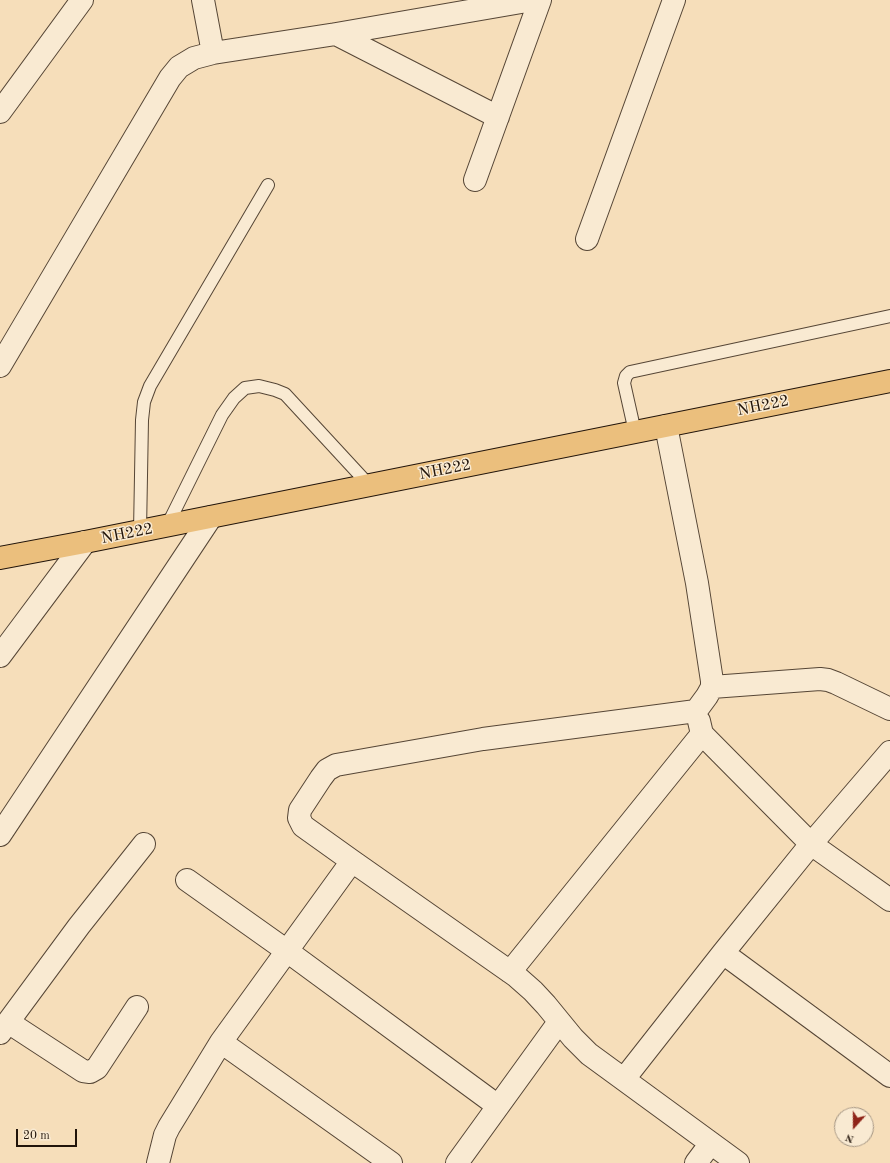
<!DOCTYPE html>
<html>
<head>
<meta charset="utf-8">
<style>
  body { margin:0 }
  #map { position:relative; width:890px; height:1163px; overflow:hidden; background:#f6deba; font-family:"Old Standard TT",serif }
  canvas { display:block }
  .north { position:absolute; left:834px; top:1107px; width:40px; height:40px; box-sizing:border-box; background:#f9ead2; border:1px solid #a39482; border-radius:50%; rotate:201deg; font-size:11px; font-weight:700; line-height:16px; text-align:center; color:#21140a }
  .north::after { content:''; display:block; margin:auto; width:14px; height:18px; background:#8f2418; clip-path:polygon(50% 0,100% 100%,50% 72%,0 100%) }
  .scale { position:absolute; left:16px; top:1129px; width:61px; height:18px; box-sizing:border-box; border:2px solid #21140a; border-top:0; padding-left:5px; font-size:12px; line-height:14px; white-space:nowrap; color:#21140a; -webkit-text-stroke:3px #f9ead2; paint-order:stroke }
</style>
</head>
<body>
<div id="map">
<canvas width="890" height="1163"></canvas>
<div class="north">N</div>
<div class="scale">20 m</div>
</div>
<script>
const c = document.querySelector('canvas').getContext('2d');
c.lineJoin = 'round';
const poly = rows => new Path2D(rows.map(r => 'M' + r).join(''));
function strokePath(path, color, width, dash) { c.strokeStyle = color; c.lineWidth = width; c.lineCap = dash ? 'butt' : 'round'; c.setLineDash(dash || []); c.stroke(path); }
function write(font, color, halo, rows, align = 'center') {
  c.font = font + ' "Old Standard TT",serif'; c.lineWidth = 3; c.setLineDash([]); c.textBaseline = 'middle'; c.strokeStyle = halo; c.fillStyle = color; for (const [text, x, y, turn = 0] of rows) {
    c.save(); c.translate(x, y); c.rotate((+turn || 0) * Math.PI / 180); c.textAlign = isNaN(turn) ? turn : align; if (halo) c.strokeText(text, 0, 0); c.fillText(text, 0, 0); c.restore();
  }
}
const service = poly([
  [635,432,624,383,626,376,630,372,890,316],
  [167,526,222,415,234,398,245,388,259,386,275,390,285,394,369,485],
  [140,531,142,420,144,402,150,386,268,185]
]);
const minor = poly([
  [203,0,213,53],
  [336,34,498,117],
  [0,112,82,0],
  [475,180,540,0],
  [587,239,674,0],
  [0,366,170,78,179,67,194,58,213,53,336,34,533,0],
  [666,426,697,583,712,681,712,687,707,696,696,711,483,739,336,765,327,770,321,778,300,810,299,818,303,826,352,861,516,976,533,991,546,1005,573,1038,589,1054,738,1163],
  [0,656,85,542],
  [712,687,820,679,828,680,836,683,890,709],
  [699,721,702,734,811,844,890,900],
  [0,835,211,517],
  [187,880,287,951,498,1106],
  [723,953,890,1076],
  [510,972,702,734],
  [8,1022,83,1071,90,1072,97,1068,137,1007],
  [0,1033,79,926,144,844],
  [221,1042,391,1163],
  [624,1079,723,953,811,844,890,752],
  [158,1163,165,1135,169,1127,221,1042,352,861],
  [457,1163,559,1022],
  [696,1163,711,1143]
]);
const primary = poly([
  [0,558,85,542,890,381]
]);
const streetNames = [
  ["NH222",763,406,-11],
  ["NH222",445,470,-11],
  ["NH222",127,534,-11]
];
strokePath(service, '#564636', 14);
strokePath(minor, '#564636', 24);
strokePath(primary, '#21140a', 24);
strokePath(service, '#f9ead2', 12);
strokePath(minor, '#f9ead2', 22);
strokePath(primary, '#ebbf7d', 22);
write('16px', '#21140a', '#f9ead2', streetNames);
</script>
</body>
</html>
